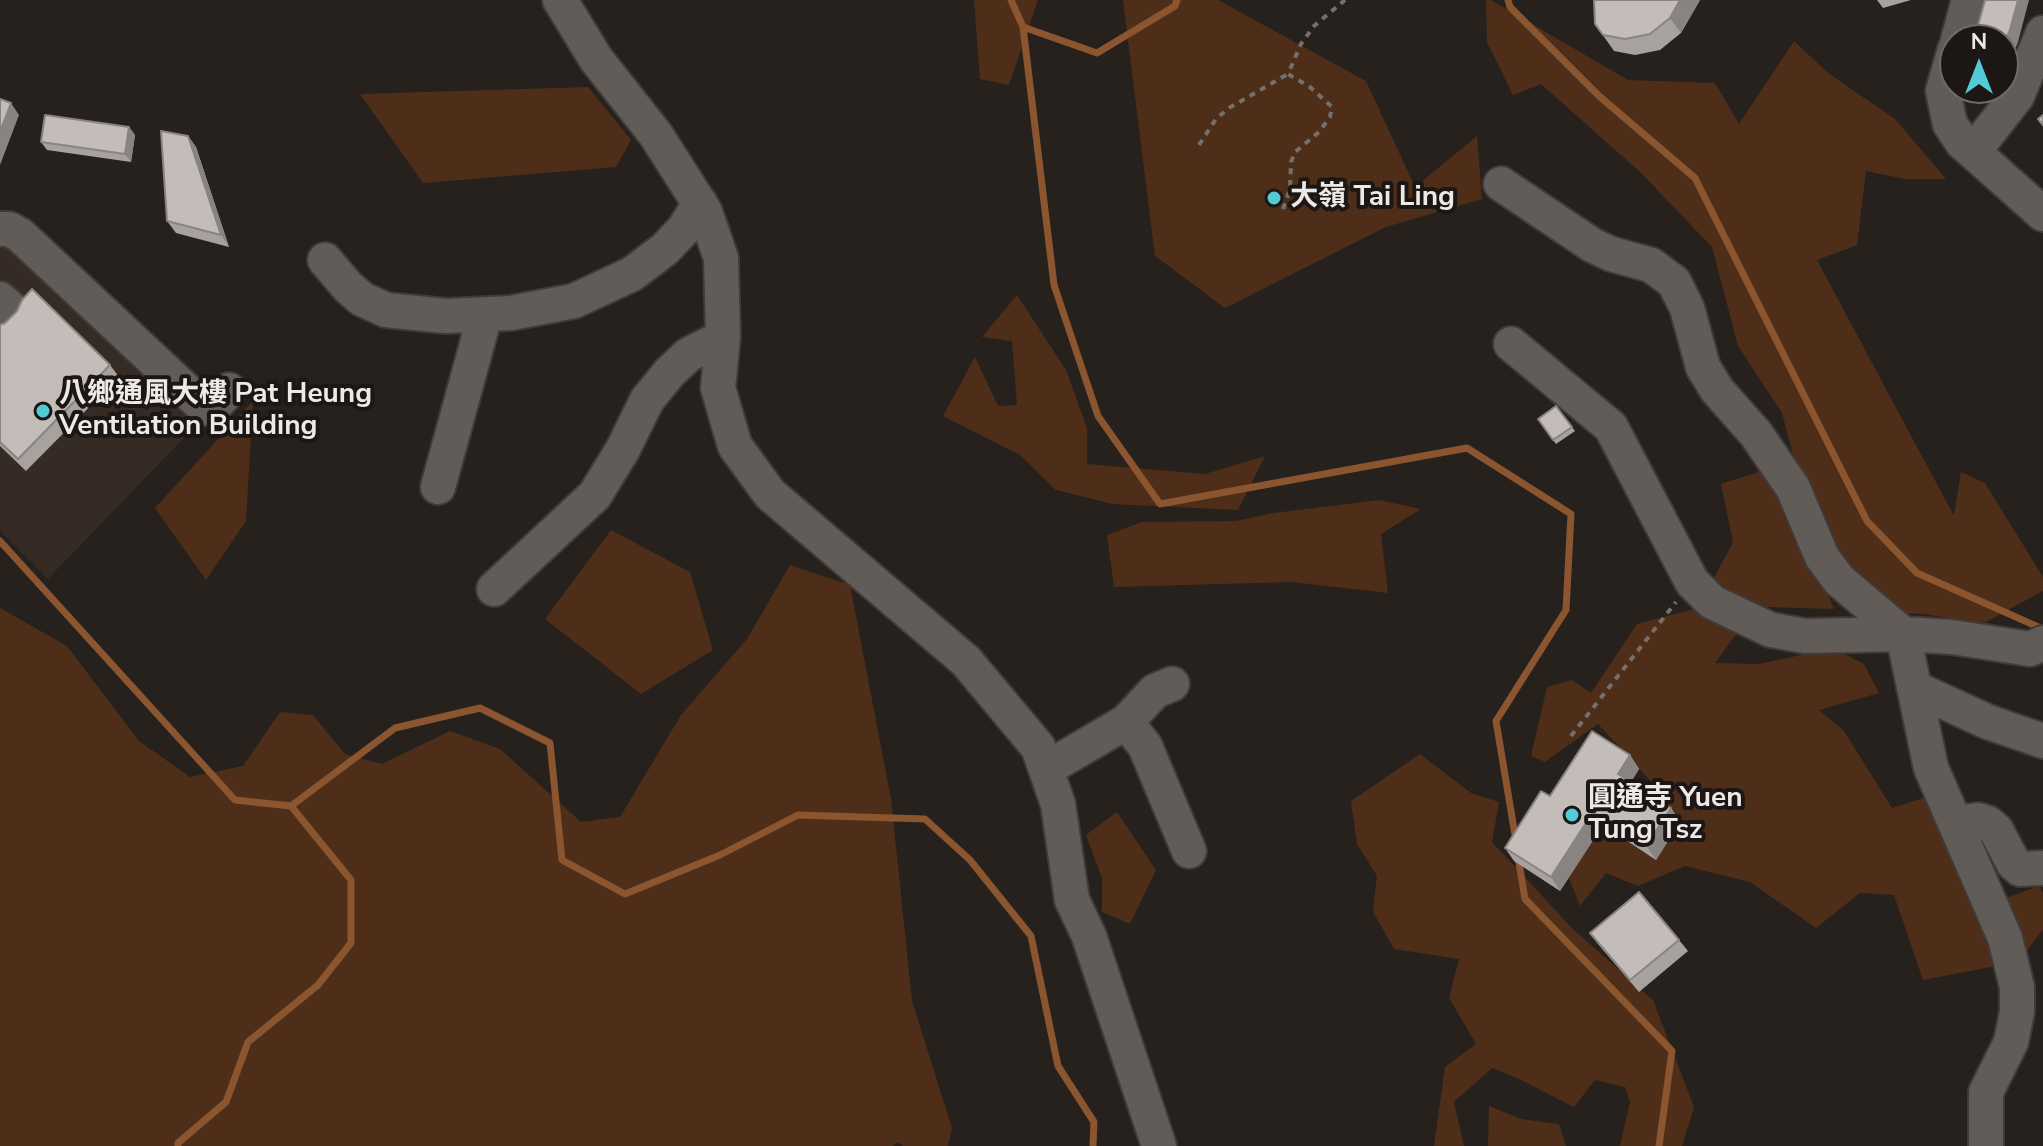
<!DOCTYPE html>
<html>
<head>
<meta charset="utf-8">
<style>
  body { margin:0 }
  #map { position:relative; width:2043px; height:1146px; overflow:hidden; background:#26211d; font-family:"Nunito Sans",sans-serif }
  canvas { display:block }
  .north { position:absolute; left:1939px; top:24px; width:80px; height:80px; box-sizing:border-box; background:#1c1714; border:2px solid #706b68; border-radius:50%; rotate:0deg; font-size:22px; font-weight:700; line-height:32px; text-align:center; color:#ede9e7 }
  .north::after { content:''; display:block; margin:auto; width:28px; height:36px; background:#52cbd7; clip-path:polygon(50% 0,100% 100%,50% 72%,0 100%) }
</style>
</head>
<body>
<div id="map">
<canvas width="2043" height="1146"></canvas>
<div class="north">N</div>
</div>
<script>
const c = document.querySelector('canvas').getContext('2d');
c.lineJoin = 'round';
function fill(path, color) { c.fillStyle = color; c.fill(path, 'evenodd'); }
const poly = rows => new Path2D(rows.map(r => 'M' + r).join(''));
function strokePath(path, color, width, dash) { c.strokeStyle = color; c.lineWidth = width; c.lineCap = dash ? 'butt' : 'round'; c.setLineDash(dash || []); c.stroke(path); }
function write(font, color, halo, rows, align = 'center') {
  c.font = font + ' "Nunito Sans","Noto Sans TC",sans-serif'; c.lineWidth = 8; c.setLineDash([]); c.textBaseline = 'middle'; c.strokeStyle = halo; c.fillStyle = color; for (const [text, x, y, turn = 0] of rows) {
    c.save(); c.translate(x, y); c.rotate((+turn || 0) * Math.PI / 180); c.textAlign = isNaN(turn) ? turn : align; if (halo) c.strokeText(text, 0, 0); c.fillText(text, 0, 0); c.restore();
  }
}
const built = poly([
  [0,210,22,216,206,390,202,419,48,579,0,531]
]);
const green = poly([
  [974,0,1038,0,1009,85,980,79],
  [1123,0,1218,0,1366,81,1415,187,1477,136,1482,199,1386,227,1225,308,1155,256],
  [1486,0,1491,0,1628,80,1715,83,1739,124,1794,41,1828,73,1895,119,1946,179,1905,179,1866,171,1857,245,1817,260,1954,516,1961,472,1985,483,2043,577,2043,591,1984,623,1923,614,1896,613,1821,538,1811,553,1834,609,1767,607,1737,633,1715,663,1759,664,1833,648,1864,664,1879,693,1819,710,1844,731,1892,808,1930,796,1996,966,1923,980,1894,895,1860,893,1816,928,1750,882,1685,866,1638,886,1606,873,1580,906,1561,858,1603,781,1650,821,1657,788,1598,724,1545,762,1531,756,1547,687,1572,680,1591,693,1637,624,1698,608,1733,542,1721,484,1765,470,1796,466,1782,413,1738,346,1712,247,1639,171,1541,84,1513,95,1487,42],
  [588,87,631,140,616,167,423,183,360,94],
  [1017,295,1066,370,1087,428,1087,464,1205,474,1265,456,1238,510,1112,504,1056,490,1020,455,943,416,975,357,998,406,1017,405,1012,341,982,337],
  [253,401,246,521,206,580,155,508],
  [1379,500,1421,509,1381,534,1388,593,1292,582,1114,587,1107,535,1142,522,1236,521,1274,513],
  [611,530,690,572,713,650,641,694,545,619],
  [790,565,850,585,891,799,912,1001,952,1128,948,1146,903,1146,897,1142,893,1146,0,1146,0,608,67,646,139,741,190,777,243,766,280,712,313,715,345,754,382,764,450,731,500,749,581,822,620,817,681,715,747,639],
  [1420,754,1471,793,1499,802,1492,842,1572,928,1653,1000,1694,1107,1682,1146,1620,1146,1630,1102,1625,1087,1595,1080,1574,1107,1517,1078,1492,1068,1454,1102,1464,1146,1434,1146,1445,1067,1476,1044,1449,998,1459,959,1394,949,1373,912,1377,876,1357,844,1351,801],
  [1117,812,1156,870,1130,924,1102,912,1102,878,1086,835],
  [2039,886,2043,893,2043,929,2026,952,2001,900],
  [1489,1106,1521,1119,1559,1124,1566,1146,1488,1146]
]);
const stream = poly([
  [1011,0,1023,27,1097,53,1175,6,1177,0],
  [1508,0,1510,7,1599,96,1695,178,1867,521,1917,573,2043,629],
  [1023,27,1054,285,1098,416,1160,504,1467,448,1571,514,1566,610,1496,721,1516,841],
  [0,541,235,800,291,806,351,880,351,943,318,985,248,1042,226,1102,178,1143,178,1146],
  [291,806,395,728,480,708,550,743,562,860,625,894,720,855,798,815,925,819,970,860,1031,936,1058,1066,1094,1122,1093,1146],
  [1518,857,1525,899,1672,1051,1659,1146]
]);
const path = poly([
  [1199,145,1216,119,1229,108,1288,74],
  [1283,209,1290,189,1291,162,1295,152,1319,132,1330,117,1332,107,1310,87,1288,74,1301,44,1314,26,1345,0],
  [1571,736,1676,602]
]);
const minor = poly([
  [560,0,596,59,656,135,705,212,721,258,723,337,718,388,735,446,770,494,966,661,1038,747,1058,804,1072,900,1089,936,1159,1146],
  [1958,40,1969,0],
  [1955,49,1943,91,1950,124,1962,142,2043,214],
  [1973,152,2017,96,2043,33],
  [1501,184,1592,245,1611,254,1651,265,1674,282,1687,308,1703,367,1717,390,1756,434,1793,488,1822,557,1839,580,1903,634,1931,768,2005,938,2017,987,2017,1012,2011,1042,1986,1092,1986,1146],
  [0,229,9,229,20,235,205,408,215,405,229,390],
  [325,260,348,287,362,299,386,310,446,316,511,313,574,301,632,274,665,249,684,229,700,203],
  [0,299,11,309,0,320],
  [1511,344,1611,427,1692,582,1712,602,1771,630,1805,636,1903,634,1952,637,2030,649,2043,643],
  [438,487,485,315],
  [494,589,595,495,623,449,647,400,670,372,688,355,723,337],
  [1914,688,1988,722,2043,741],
  [1126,722,1145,746,1189,851],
  [1046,769,1126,722,1155,691,1172,684],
  [1955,823,1978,820,1988,823,1996,830,2014,864,2020,869,2043,868]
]);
const wall = poly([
  [1700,0,1681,33,1660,50,1635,55,1614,51,1595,24],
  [1877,0,1911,0,1883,8],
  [129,127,135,135,131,162,47,150,41,142],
  [188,136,196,147,229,247,176,233,167,221],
  [0,325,110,365,119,377,26,471,0,446],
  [1556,406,1575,431,1556,444,1538,419],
  [1630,755,1639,769,1631,782,1671,808,1680,822,1656,860,1603,825,1560,891,1514,861,1505,848,1550,796],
  [1590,933,1679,940,1688,951,1639,992,1598,944]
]);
const shadedWall = poly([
  [1680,0,1700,0,1681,33,1670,18],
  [2018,0,2029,0,2018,42,2003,77,2003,45],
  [11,103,19,115,0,165,0,132],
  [129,127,135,135,131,162,125,154],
  [188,136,196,147,229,247,221,235],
  [1630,755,1639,769,1627,787,1618,774],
  [1671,808,1680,822,1656,860,1646,846],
  [1593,812,1603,825,1560,891,1551,877]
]);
const building = poly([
  [1594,0,1680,0,1670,18,1650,34,1625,39,1603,35,1595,24,1594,0],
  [1985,0,2018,0,2010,30,2003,45,2003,40,1974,40,1985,0],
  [0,99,11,103,0,132,0,99],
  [45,115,129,127,125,154,41,142,45,115],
  [2043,115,2043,125,2038,119,2043,115],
  [161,131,188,136,221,235,167,221,161,131],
  [32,289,110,365,18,459,0,442,0,325,5,323,17,311,22,300,32,289],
  [1556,406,1572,427,1553,440,1538,419,1556,406],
  [1592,731,1630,755,1618,774,1671,808,1646,846,1593,812,1551,877,1505,848,1541,791,1550,796,1592,731],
  [1639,892,1679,940,1630,980,1590,933,1639,892]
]);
const markers = [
  [1274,198,8,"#52cbd7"],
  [43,411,8,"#52cbd7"],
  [1572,815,8,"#52cbd7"]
];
const poiNames = [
  ["大嶺 Tai Ling",1290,198],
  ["八鄉通風大樓 Pat Heung",59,395],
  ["Ventilation Building",59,427],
  ["圓通寺 Yuen",1588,799],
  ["Tung Tsz",1588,831]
];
fill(built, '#352b24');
fill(green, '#4e2e18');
strokePath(stream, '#8a552f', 7);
strokePath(minor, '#403b39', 38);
strokePath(path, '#75706d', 4, [6, 6]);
strokePath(minor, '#625c58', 34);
fill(wall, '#a8a29e');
fill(shadedWall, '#888481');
fill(building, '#c3bcb8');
strokePath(building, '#888481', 2);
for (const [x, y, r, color] of markers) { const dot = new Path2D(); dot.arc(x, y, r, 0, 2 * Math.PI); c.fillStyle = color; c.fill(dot); strokePath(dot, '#1c1714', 3); }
write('bold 28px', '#ede9e7', '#1c1714', poiNames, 'left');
</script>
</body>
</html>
